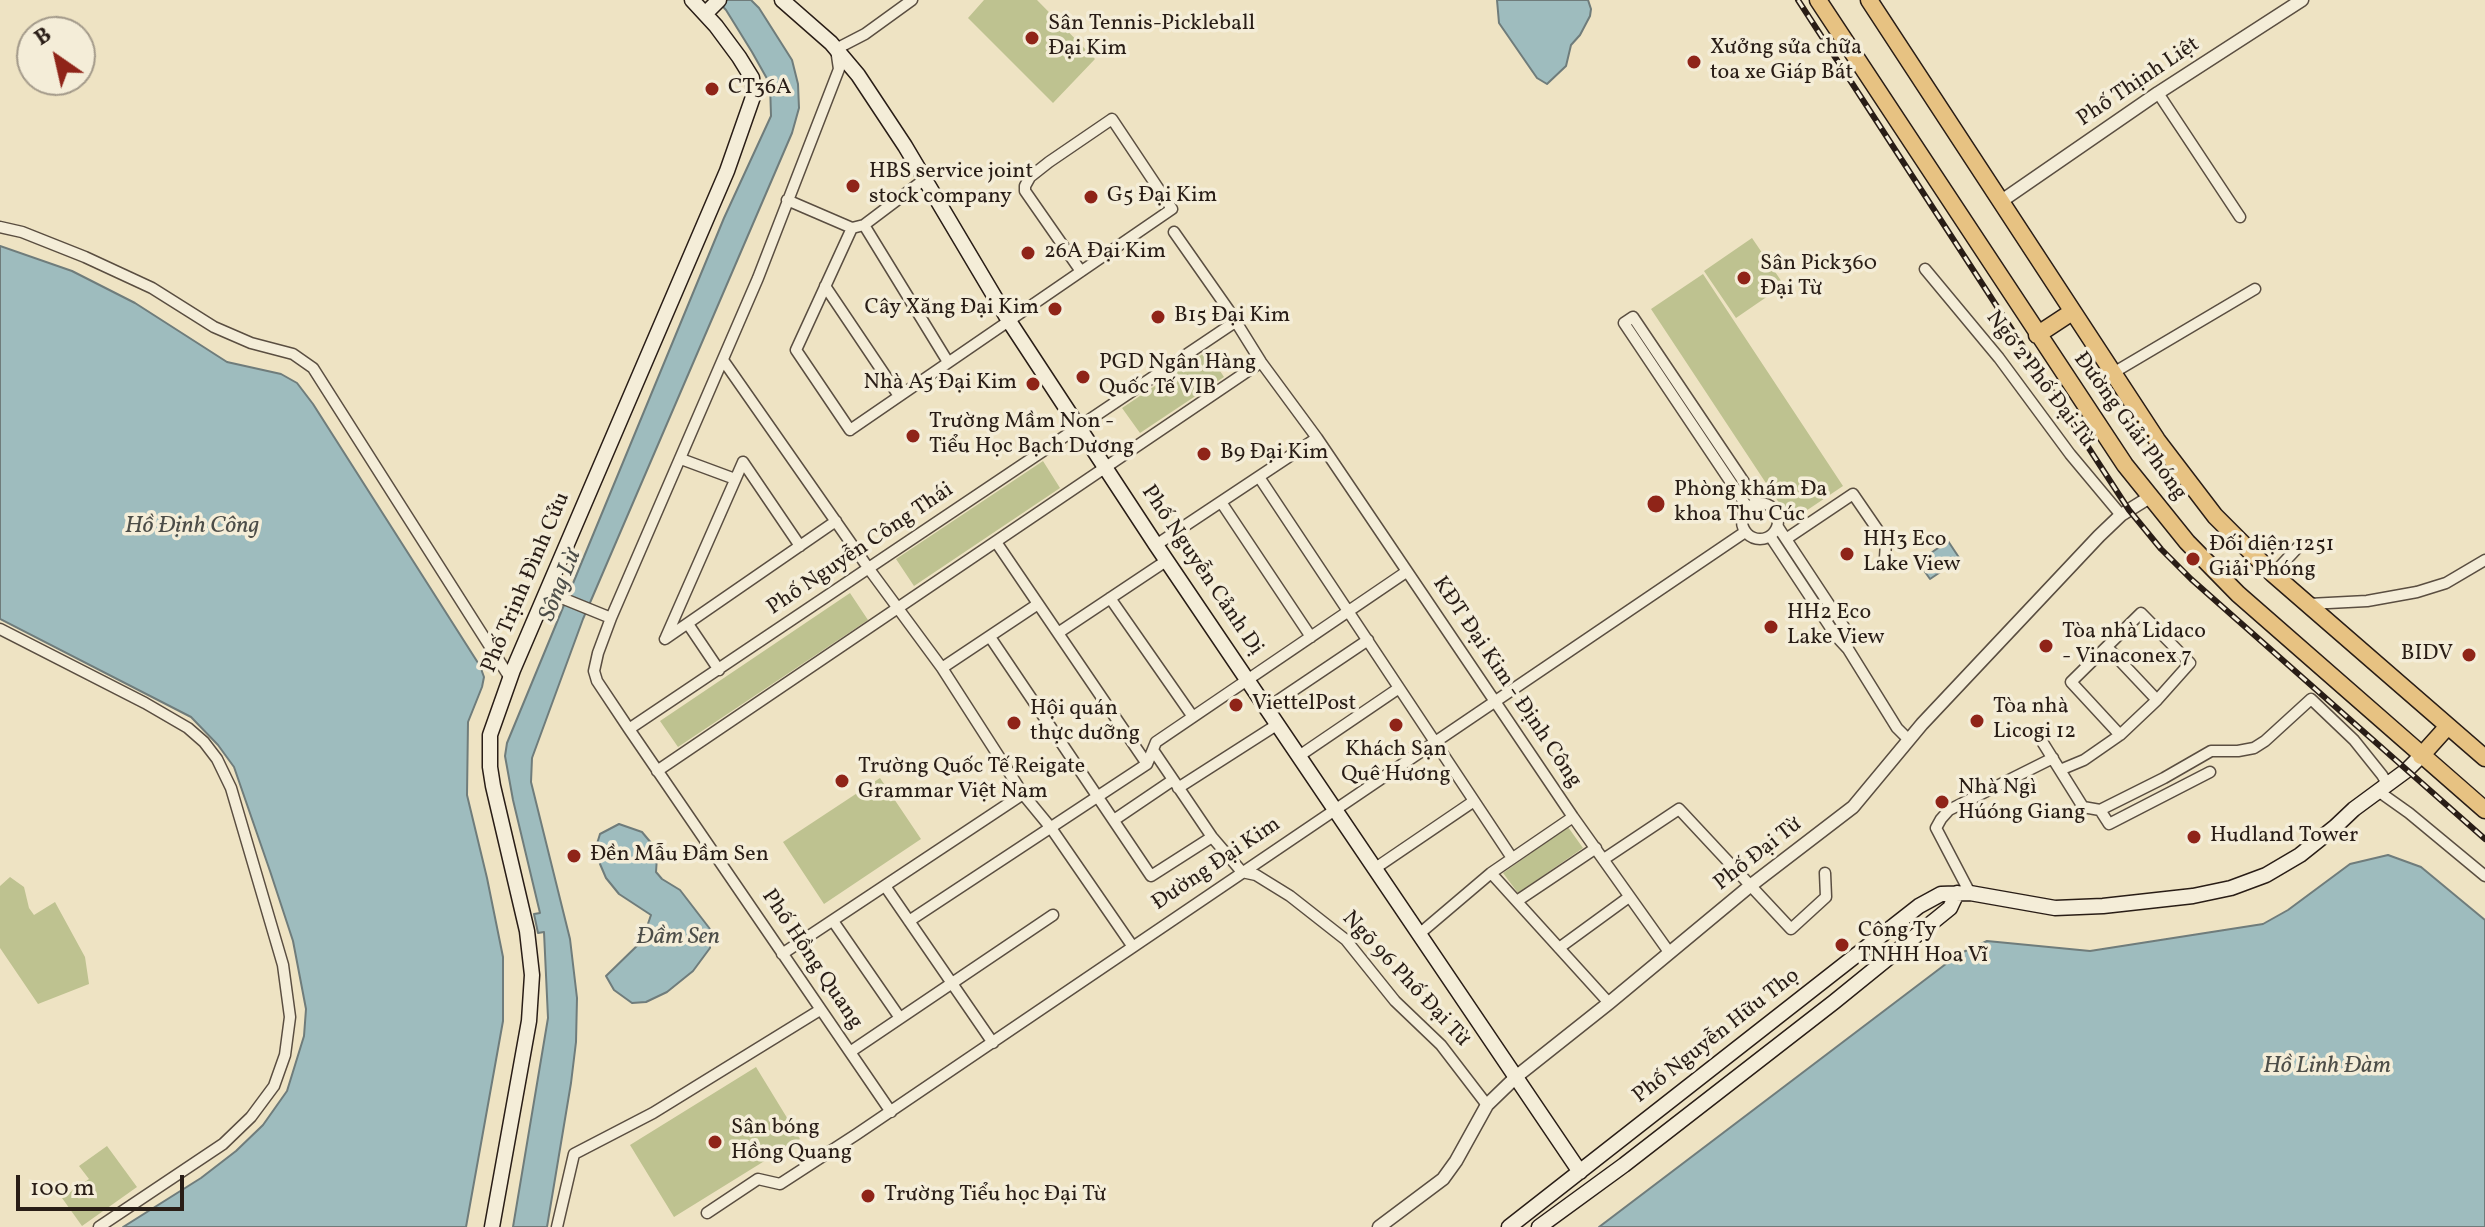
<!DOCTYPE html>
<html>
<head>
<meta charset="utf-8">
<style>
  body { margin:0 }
  #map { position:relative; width:2485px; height:1227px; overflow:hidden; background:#eee3c3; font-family:Vollkorn,serif }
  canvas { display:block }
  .north { position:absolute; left:16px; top:16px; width:80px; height:80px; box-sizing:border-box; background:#f4edd8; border:2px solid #a39a8a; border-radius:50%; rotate:326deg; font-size:22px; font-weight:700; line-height:32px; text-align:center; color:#291d16 }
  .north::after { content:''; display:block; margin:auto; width:28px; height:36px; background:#8f2418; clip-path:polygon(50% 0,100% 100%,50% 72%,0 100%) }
  .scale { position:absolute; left:16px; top:1175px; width:168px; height:36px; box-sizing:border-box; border:4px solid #291d16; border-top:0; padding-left:10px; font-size:24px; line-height:28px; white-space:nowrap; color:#291d16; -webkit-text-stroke:6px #f4edd8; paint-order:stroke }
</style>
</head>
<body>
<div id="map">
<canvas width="2485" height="1227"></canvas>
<div class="north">B</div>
<div class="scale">100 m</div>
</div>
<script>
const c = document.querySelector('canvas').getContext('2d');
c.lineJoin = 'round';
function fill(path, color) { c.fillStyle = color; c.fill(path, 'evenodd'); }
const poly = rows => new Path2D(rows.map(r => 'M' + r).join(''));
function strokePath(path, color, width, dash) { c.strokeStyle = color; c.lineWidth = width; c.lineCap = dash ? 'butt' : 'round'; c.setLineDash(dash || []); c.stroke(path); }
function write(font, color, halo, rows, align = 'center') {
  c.font = font + ' Vollkorn,serif'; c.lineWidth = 7; c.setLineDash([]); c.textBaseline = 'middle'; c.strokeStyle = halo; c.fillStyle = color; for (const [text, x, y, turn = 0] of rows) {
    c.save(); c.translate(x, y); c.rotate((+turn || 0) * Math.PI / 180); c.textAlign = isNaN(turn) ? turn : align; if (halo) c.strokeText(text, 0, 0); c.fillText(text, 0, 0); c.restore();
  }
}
const green = poly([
  [984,0,1037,0,1095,59,1053,103,968,18],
  [1752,238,1784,285,1736,318,1704,271],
  [1703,274,1843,486,1791,521,1651,309],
  [1207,351,1224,377,1140,433,1122,408],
  [1043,461,1060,488,914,586,896,559],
  [850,593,868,620,678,747,660,721],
  [880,778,921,839,824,904,783,842],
  [1568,827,1583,848,1518,893,1503,873],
  [10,877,24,887,29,908,34,915,55,902,85,957,89,984,38,1004,0,948,0,886],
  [756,1067,800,1139,674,1217,630,1145],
  [107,1146,137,1187,82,1226,62,1198,89,1179,79,1166]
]);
const water = poly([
  [717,0,751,0,759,8,792,60,798,84,799,108,792,133,583,619,532,758,531,782,570,939,577,998,576,1042,571,1083,547,1227,513,1227,548,1018,544,932,538,933,534,914,540,913,513,800,505,756,507,743,724,218,771,116,770,84,752,52,726,10,717,0],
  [1497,0,1588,0,1591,9,1590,16,1580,35,1571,45,1566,66,1547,84,1537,78,1499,23,1497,0],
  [0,246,72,271,135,303,227,362,281,374,297,383,313,404,480,666,484,677,482,687,468,722,467,795,487,878,503,957,503,1021,466,1227,123,1227,201,1178,236,1151,263,1125,287,1091,304,1036,306,1009,293,941,270,871,234,767,218,745,191,717,0,619,0,246],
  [1948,541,1960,559,1930,579,1918,562,1948,541],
  [619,824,642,832,652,844,657,857,656,872,662,879,680,890,710,929,710,948,693,971,667,992,646,1002,632,1003,614,990,606,976,642,941,651,915,619,894,606,878,600,864,596,847,600,834,619,824],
  [2388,855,2421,867,2485,920,2485,1227,1599,1227,1959,954,1987,941,2090,951,2263,924,2288,910,2350,864,2388,855]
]);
const minor = poly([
  [2158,93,2240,217],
  [787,200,852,228,864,225,925,179],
  [864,225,948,362],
  [0,227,22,232,85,257,152,288,214,327,251,343,293,354,313,368,510,678],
  [852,228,796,350,850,430,1172,209,1112,119,1049,162,1030,177,1025,186,1025,191,1080,270],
  [1174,232,1228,309,1261,362,1317,438,1573,817,1669,952],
  [1925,269,1999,358,2070,454,2121,515],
  [825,286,899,396],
  [723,360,869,569,942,668,1023,794,1051,828,1133,947],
  [2113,373,2255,289],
  [681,459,735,479],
  [743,462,800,546],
  [1259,477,1512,858],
  [1221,502,1311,637],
  '1742 521a18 18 0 1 1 36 0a18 18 0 1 1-36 0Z',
  [1748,508,1624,323,1633,317,1758,503],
  [1778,527,1846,630,1848,649],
  [1770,536,1836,636,1848,649,1897,728,1909,740],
  [1786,539,1853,494,1886,542,1885,558],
  [996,542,1147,764],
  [1156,545,1317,438],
  [2273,574,2301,544],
  [547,592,611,618],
  [1110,598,1193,717],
  [2309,604,2367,601,2417,592,2446,583,2485,560],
  [688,624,719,670],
  [0,629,145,703,188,728,204,742,217,759,231,788,283,965,290,1017,285,1055,274,1086,251,1117,223,1144,99,1227],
  [1058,633,1166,561],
  [666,637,743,462],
  [990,637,1151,876,1212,837],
  [665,639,836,521],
  [2107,647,2157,700],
  [942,668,1038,604],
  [1267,708,1368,640],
  [629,729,1235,322],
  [2043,743,2083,807,2100,810,2164,778,2211,751,2238,751,2254,748,2265,741,2311,699,2354,740,2382,775,2385,780,2384,786],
  [1153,750,1212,837,1242,872,1256,875,1290,896,1346,940,1395,1001,1441,1045,1487,1105],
  [1299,756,1399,688],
  [2060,770,2084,760,2120,735,2157,700,2190,663,2141,613,2071,682,2120,735],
  [657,771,1261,362],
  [1178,788,1278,724],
  [2378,791,2409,813,2485,876],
  [2100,810,2109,824,2210,772],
  [1114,820,1173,780],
  [1604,859,1679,809,1791,929,1826,897,1825,873],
  [1374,869,1474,801],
  [1491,873,1609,1003],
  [885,886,993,1043],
  [1970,893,1936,828,1941,819,1949,810,2053,758],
  [1517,901,1596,848],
  [833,921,900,1018],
  [909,921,1147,764,1156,742,1406,572],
  [1418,935,1491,873,1573,817],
  [1559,948,1629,897],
  [782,954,1023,794],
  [850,1052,1053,915],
  [891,1112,629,729,597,681,594,671,598,653,611,618,758,278,839,69,836,49,865,34,912,0],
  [707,1213,758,1179,780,1184,857,1134,1745,532],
  [557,1227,574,1154,653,1113,820,1010]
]);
const tertiary = poly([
  [2000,202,2158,93,2302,0],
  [1379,1227,1443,1179,1456,1161,1487,1105,1517,1076,1609,1003,1750,886,1853,807,1922,724,2099,536,2121,515,2150,497]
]);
const secondary = poly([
  [782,0,831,43,858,75,905,146,1009,321,1156,545,1580,1172],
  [705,14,719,0],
  [492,1227,529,1021,532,975,527,931,493,786,490,767,490,735,513,670,727,171,754,94,752,78,739,57,716,26,692,0],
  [1509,1227,1919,906,1941,894,1970,893,2055,908,2103,906,2193,896,2231,888,2266,875,2300,855,2335,827,2354,809,2407,770,2421,756],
  [1539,1227,1624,1165,1834,1002,1950,908,1957,893]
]);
const primary = poly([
  [1818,0,2125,465,2187,542,2238,594,2485,810],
  [1869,0,2157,440,2215,516,2273,574,2485,758],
  [2037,335,2072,312],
  [2421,756,2448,726]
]);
const rail = poly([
  [1798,0,2129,510,2161,549,2191,579,2485,839]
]);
const markers = [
  [1032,38,8,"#8f2418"],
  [1694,62,8,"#8f2418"],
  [712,89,8,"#8f2418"],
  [853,186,8,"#8f2418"],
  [1091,197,8,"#8f2418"],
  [1028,253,8,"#8f2418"],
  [1744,278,8,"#8f2418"],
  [1055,309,8,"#8f2418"],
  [1158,317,8,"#8f2418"],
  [1083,377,8,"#8f2418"],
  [1033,384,8,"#8f2418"],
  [913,436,8,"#8f2418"],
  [1204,454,8,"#8f2418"],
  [1656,504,10,"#8f2418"],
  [1847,554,8,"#8f2418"],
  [2193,559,8,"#8f2418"],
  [1771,627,8,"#8f2418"],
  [2046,646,8,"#8f2418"],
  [2469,655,8,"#8f2418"],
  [1236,705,8,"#8f2418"],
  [1977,721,8,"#8f2418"],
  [1014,723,8,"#8f2418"],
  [1396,725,8,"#8f2418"],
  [842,781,8,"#8f2418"],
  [1942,802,8,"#8f2418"],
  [2194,837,8,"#8f2418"],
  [574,856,8,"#8f2418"],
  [1842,945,8,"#8f2418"],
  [715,1142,8,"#8f2418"],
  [868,1196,8,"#8f2418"]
];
const poiNames = [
  ["Sân Tennis-Pickleball",1048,25],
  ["Đại Kim",1048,50],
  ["Xưởng sửa chữa",1710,49],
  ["toa xe Giáp Bát",1710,74],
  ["CT36A",728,89],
  ["HBS service joint",869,173],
  ["stock company",869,198],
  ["G5 Đại Kim",1107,197],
  ["26A Đại Kim",1044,253],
  ["Sân Pick360",1760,265],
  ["Đại Từ",1760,290],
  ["Cây Xăng Đại Kim",1039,309,"right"],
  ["B15 Đại Kim",1174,317],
  ["PGD Ngân Hàng",1099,364],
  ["Quốc Tế VIB",1099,389],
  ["Nhà A5 Đại Kim",1017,384,"right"],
  ["Trường Mầm Non -",929,423],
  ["Tiểu Học Bạch Dương",929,448],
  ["B9 Đại Kim",1220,454],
  ["Phòng khám Đa",1674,491],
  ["khoa Thu Cúc",1674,516],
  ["HH3 Eco",1863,541],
  ["Lake View",1863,566],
  ["Đối diện 1251",2209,546],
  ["Giải Phóng",2209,571],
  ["HH2 Eco",1787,614],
  ["Lake View",1787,639],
  ["Tòa nhà Lidaco",2062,633],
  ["- Vinaconex 7",2062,658],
  ["BIDV",2453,655,"right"],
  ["ViettelPost",1252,705],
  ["Tòa nhà",1993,708],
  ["Licogi 12",1993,733],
  ["Hội quán",1030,710],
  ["thực dưỡng",1030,735],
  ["Khách Sạn",1396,751,"center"],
  ["Quê Hương",1396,776,"center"],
  ["Trường Quốc Tế Reigate",858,768],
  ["Grammar Việt Nam",858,793],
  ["Nhà Ngì",1958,789],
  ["Húóng Giang",1958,814],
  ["Hudland Tower",2210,837],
  ["Đền Mẫu Đầm Sen",590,856],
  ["Công Ty",1858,932],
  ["TNHH Hoa Vĩ",1858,957],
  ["Sân bóng",731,1129],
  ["Hồng Quang",731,1154],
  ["Trường Tiểu học Đại Từ",884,1196]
];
const streetNames = [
  ["Phố Thịnh Liệt",2139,83,-34],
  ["Ngõ 2 Phố Đại Từ",2039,380,53],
  ["Đường Giải Phóng",2129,427,54],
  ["Phố Nguyễn Công Thái",861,550,-34],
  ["Phố Nguyễn Cảnh Dị",1201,571,56],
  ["Phố Trịnh Đình Cửu",527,583,-67],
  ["KĐT Đại Kim - Định Công",1506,683,56],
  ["Phố Đại Từ",1759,855,-38],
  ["Đường Đại Kim",1217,865,-34],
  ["Phố Hồng Quang",811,960,56],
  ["Ngõ 96 Phố Đại Từ",1405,980,47],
  ["Phố Nguyễn Hữu Thọ",1717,1037,-38]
];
const waterNames = [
  ["Hồ Định Công",192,528],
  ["Sông Lừ",562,586,-68],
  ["Đầm Sen",678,939],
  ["Hồ Linh Đàm",2327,1068]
];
fill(green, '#bec290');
fill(water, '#9ebcbe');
strokePath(water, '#6f7c7b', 2);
strokePath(minor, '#5a4e41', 13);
strokePath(tertiary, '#5a4e41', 15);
strokePath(secondary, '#291d16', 17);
strokePath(primary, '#291d16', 19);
strokePath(minor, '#f4edd8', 10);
strokePath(tertiary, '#f4edd8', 12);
strokePath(secondary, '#f4edd8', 14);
strokePath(primary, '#e7c282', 16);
strokePath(rail, '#291d16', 6);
strokePath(rail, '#f4edd8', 3, [9]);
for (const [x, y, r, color] of markers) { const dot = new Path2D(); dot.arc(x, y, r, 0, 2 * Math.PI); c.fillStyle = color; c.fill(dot); strokePath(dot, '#f4edd8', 3); }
write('22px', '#291d16', '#f4edd8', poiNames, 'left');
write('22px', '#291d16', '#f4edd8', streetNames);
write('italic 24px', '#4c4d48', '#f4edd8', waterNames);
</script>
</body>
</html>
